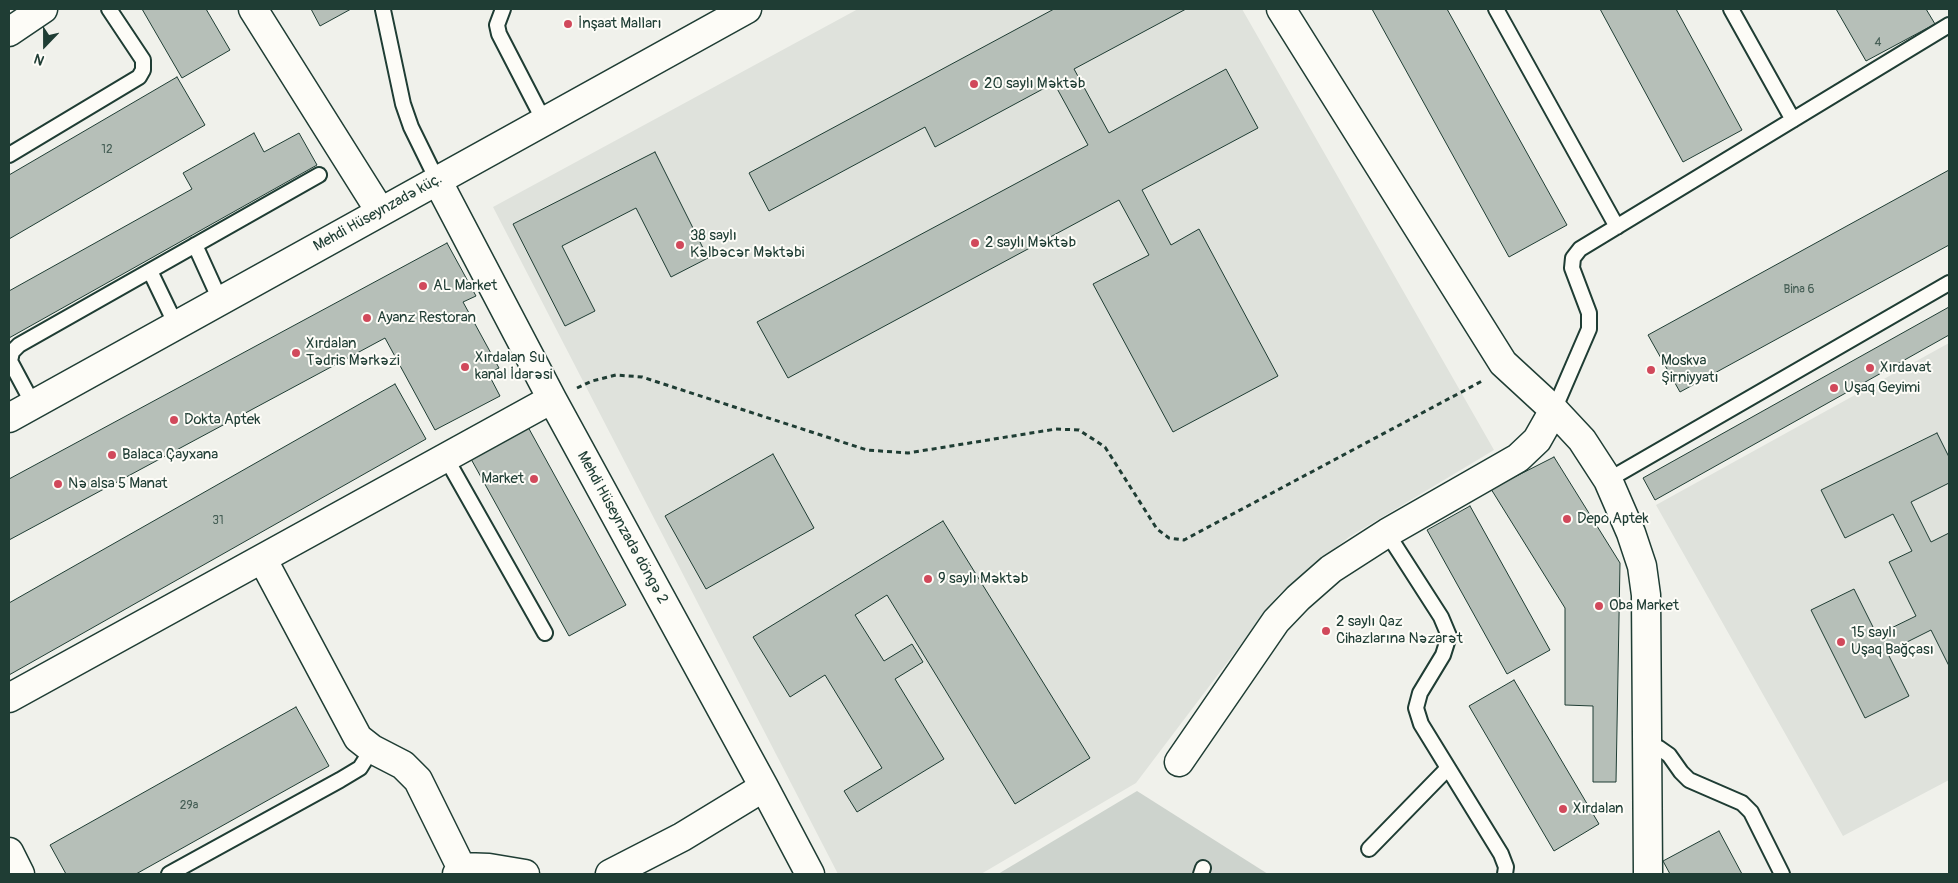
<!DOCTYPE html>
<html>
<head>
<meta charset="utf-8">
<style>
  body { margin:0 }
  #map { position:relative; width:1958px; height:883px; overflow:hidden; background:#f0f1eb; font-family:Pangolin,sans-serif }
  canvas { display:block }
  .frame { position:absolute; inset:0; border:10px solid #1f3d34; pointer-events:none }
  .north { position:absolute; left:20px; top:20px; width:50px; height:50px; -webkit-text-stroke:4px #fdfcf7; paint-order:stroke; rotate:202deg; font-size:14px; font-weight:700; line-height:20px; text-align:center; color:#1f3d34 }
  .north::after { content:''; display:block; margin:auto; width:18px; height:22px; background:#1f3d34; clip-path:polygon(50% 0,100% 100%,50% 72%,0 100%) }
</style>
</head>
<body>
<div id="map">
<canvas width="1958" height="883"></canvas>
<div class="frame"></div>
<div class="north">N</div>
</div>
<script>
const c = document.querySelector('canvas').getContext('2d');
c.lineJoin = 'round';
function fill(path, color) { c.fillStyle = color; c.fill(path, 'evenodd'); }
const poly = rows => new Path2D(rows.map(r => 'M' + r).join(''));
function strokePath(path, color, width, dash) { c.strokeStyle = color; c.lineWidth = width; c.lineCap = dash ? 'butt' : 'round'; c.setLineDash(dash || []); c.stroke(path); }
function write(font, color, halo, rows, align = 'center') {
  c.font = font + ' Pangolin,sans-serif'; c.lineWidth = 4; c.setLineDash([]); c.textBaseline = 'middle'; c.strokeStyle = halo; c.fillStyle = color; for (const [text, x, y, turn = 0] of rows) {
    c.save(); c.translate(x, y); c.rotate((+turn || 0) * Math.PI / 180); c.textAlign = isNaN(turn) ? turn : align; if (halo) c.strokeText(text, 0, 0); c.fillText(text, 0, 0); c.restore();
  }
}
const built = poly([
  [858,9,1242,9,1494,450,1349,537,1279,594,1136,783,981,874,838,874,493,207],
  [1949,343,1949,780,1843,836,1656,505]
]);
const green = poly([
  [1137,791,1268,874,998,874]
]);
const building = poly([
  [142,9,206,9,230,50,182,78,142,9],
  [311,9,351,9,320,26,311,9],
  [1054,9,1186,9,1074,69,1109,133,1226,69,1258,128,1142,190,1171,245,1199,229,1278,376,1173,432,1093,284,1149,255,1119,200,788,378,757,322,1088,145,1054,83,935,147,925,127,769,211,749,173,1054,9],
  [1372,9,1447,9,1567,225,1509,257,1372,9],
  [1600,9,1676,9,1742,130,1683,162,1600,9],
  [1836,9,1926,9,1935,24,1866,61,1836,9],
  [177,77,205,125,9,239,9,175,177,77],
  [254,133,264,152,299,133,317,165,9,338,9,291,192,189,183,173,254,133],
  [655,152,708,258,671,277,636,208,562,246,595,311,565,326,513,224,655,152],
  [1949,170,1949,245,1680,392,1648,335,1949,170],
  [447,243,476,296,463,302,499,368,488,373,500,396,435,430,385,338,9,540,9,479,447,243],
  [1949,307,1949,335,1655,500,1643,478,1949,307],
  [395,384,426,439,9,675,9,603,395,384],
  [528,427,626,605,569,636,471,459,528,427],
  [1937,433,1949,457,1949,483,1911,502,1931,542,1949,533,1949,666,1931,630,1887,652,1909,696,1865,718,1811,610,1854,589,1877,635,1916,616,1889,562,1912,551,1893,514,1845,538,1821,490,1937,433],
  [773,454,814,528,706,589,665,516,773,454],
  [1554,457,1620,563,1616,782,1593,782,1593,706,1565,705,1565,608,1491,489,1554,457],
  [1470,506,1550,650,1507,674,1427,530,1470,506],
  [943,521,1090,758,1015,804,887,595,855,615,884,661,912,644,923,662,895,679,944,759,857,812,844,791,882,768,825,675,790,697,753,637,943,521],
  [1514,680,1599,824,1554,851,1469,706,1514,680],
  [296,707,329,766,136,874,66,874,50,845,296,707],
  [1719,831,1742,874,1670,874,1663,861,1719,831]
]);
const path = poly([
  [577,388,592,381,616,375,642,377,867,450,908,453,1056,429,1079,430,1105,447,1157,529,1169,538,1184,540,1482,381]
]);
const lane = poly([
  [503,9,497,25,499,34,544,121],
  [1496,9,1617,227],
  [1731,9,1793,120],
  [383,10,403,104,411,127,437,180],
  [9,155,139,77,143,70,143,60,109,9],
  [195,245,220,300],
  [150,271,176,325],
  [33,404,10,361,12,352,19,345,319,175],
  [1554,410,1589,329,1589,313,1572,268,1573,258,1580,249,1949,25],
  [446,458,545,633],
  [1608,480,1949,283],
  [1387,533,1441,617,1449,636,1443,655,1420,693,1416,708,1421,724,1501,854,1506,867,1505,874],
  [1646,746,1659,748,1669,755,1681,772,1689,780,1742,803,1751,812,1782,874],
  [1369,849,1448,768],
  [169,874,340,780,360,768,372,749],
  [1201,874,1203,868]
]);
const street = poly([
  [253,9,380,211],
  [1281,9,1503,363,1554,410,1582,440,1608,480,1631,533,1642,566,1646,595,1648,874],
  [9,32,43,9],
  [437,180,552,399,764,787,810,874],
  [263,560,358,738,372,749,403,765,418,780,461,867],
  [9,698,552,399],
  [1179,762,1276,621,1298,598,1331,569,1387,533,1518,458,1537,440,1554,410],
  [9,852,20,874],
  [457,874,461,867,489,868,525,874],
  [610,874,682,837,764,787]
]);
const secondary = poly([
  [9,418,747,9]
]);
const markers = [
  [568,24,5,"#d1495b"],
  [974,84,5,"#d1495b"],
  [975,243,5,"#d1495b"],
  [680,245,5,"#d1495b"],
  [423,286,5,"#d1495b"],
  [367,318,5,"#d1495b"],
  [296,353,5,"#d1495b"],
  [465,367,5,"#d1495b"],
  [1870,368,5,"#d1495b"],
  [1651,370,5,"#d1495b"],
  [1834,388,5,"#d1495b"],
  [174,420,5,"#d1495b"],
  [112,455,5,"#d1495b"],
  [534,479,5,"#d1495b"],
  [58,484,5,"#d1495b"],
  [1567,519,5,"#d1495b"],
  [928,579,5,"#d1495b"],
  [1599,606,5,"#d1495b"],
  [1326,631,5,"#d1495b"],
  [1841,642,5,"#d1495b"],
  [1563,809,5,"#d1495b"]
];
const numberNames = [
  ["4",1878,43],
  ["12",107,150],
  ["Bina 6",1799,290],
  ["31",218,521],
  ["29a",189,806]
];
const poiNames = [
  ["İnşaat Malları",578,24],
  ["20 saylı Məktəb",984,84],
  ["38 saylı",690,236],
  ["Kəlbəcər Məktəbi",690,253],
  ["2 saylı Məktəb",985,243],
  ["AL Market",433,286],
  ["Ayanz Restoran",377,318],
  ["Xırdalan",306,344],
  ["Tədris Mərkəzi",306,361],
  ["Xırdalan Su",475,358],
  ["kanal İdarəsi",475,375],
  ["Moskva",1661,361],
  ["Şirniyyatı",1661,378],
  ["Xırdavat",1880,368],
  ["Uşaq Geyimi",1844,388],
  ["Dokta Aptek",184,420],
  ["Balaca Çayxana",122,455],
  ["Market",524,479,"right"],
  ["Nə alsa 5 Manat",68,484],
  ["Depo Aptek",1577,519],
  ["9 saylı Məktəb",938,579],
  ["Oba Market",1609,606],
  ["2 saylı Qaz",1336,622],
  ["Cihazlarına Nəzarət",1336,639],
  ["15 saylı",1851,633],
  ["Uşaq Bağçası",1851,650],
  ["Xırdalan",1573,809]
];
const streetNames = [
  ["Mehdi Hüseynzadə küç.",378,213,-29],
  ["Mehdi Hüseynzadə döngə 2",622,528,61]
];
fill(built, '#dfe2dc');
fill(green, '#cdd3cd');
fill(building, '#b6bfb8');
strokePath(building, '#1f3d34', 1);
strokePath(lane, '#1f3d34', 18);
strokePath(street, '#1f3d34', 31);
strokePath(secondary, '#1f3d34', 31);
strokePath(path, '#1f3d34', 3, [5, 4]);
strokePath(lane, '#fdfcf7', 14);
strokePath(street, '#fdfcf7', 28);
strokePath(secondary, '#fdfcf7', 28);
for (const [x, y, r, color] of markers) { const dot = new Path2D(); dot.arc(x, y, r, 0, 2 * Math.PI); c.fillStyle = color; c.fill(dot); strokePath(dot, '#fdfcf7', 2); }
write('12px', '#455e55', null, numberNames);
write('15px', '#1f3d34', '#fdfcf7', poiNames, 'left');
write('15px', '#1f3d34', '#fdfcf7', streetNames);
</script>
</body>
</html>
